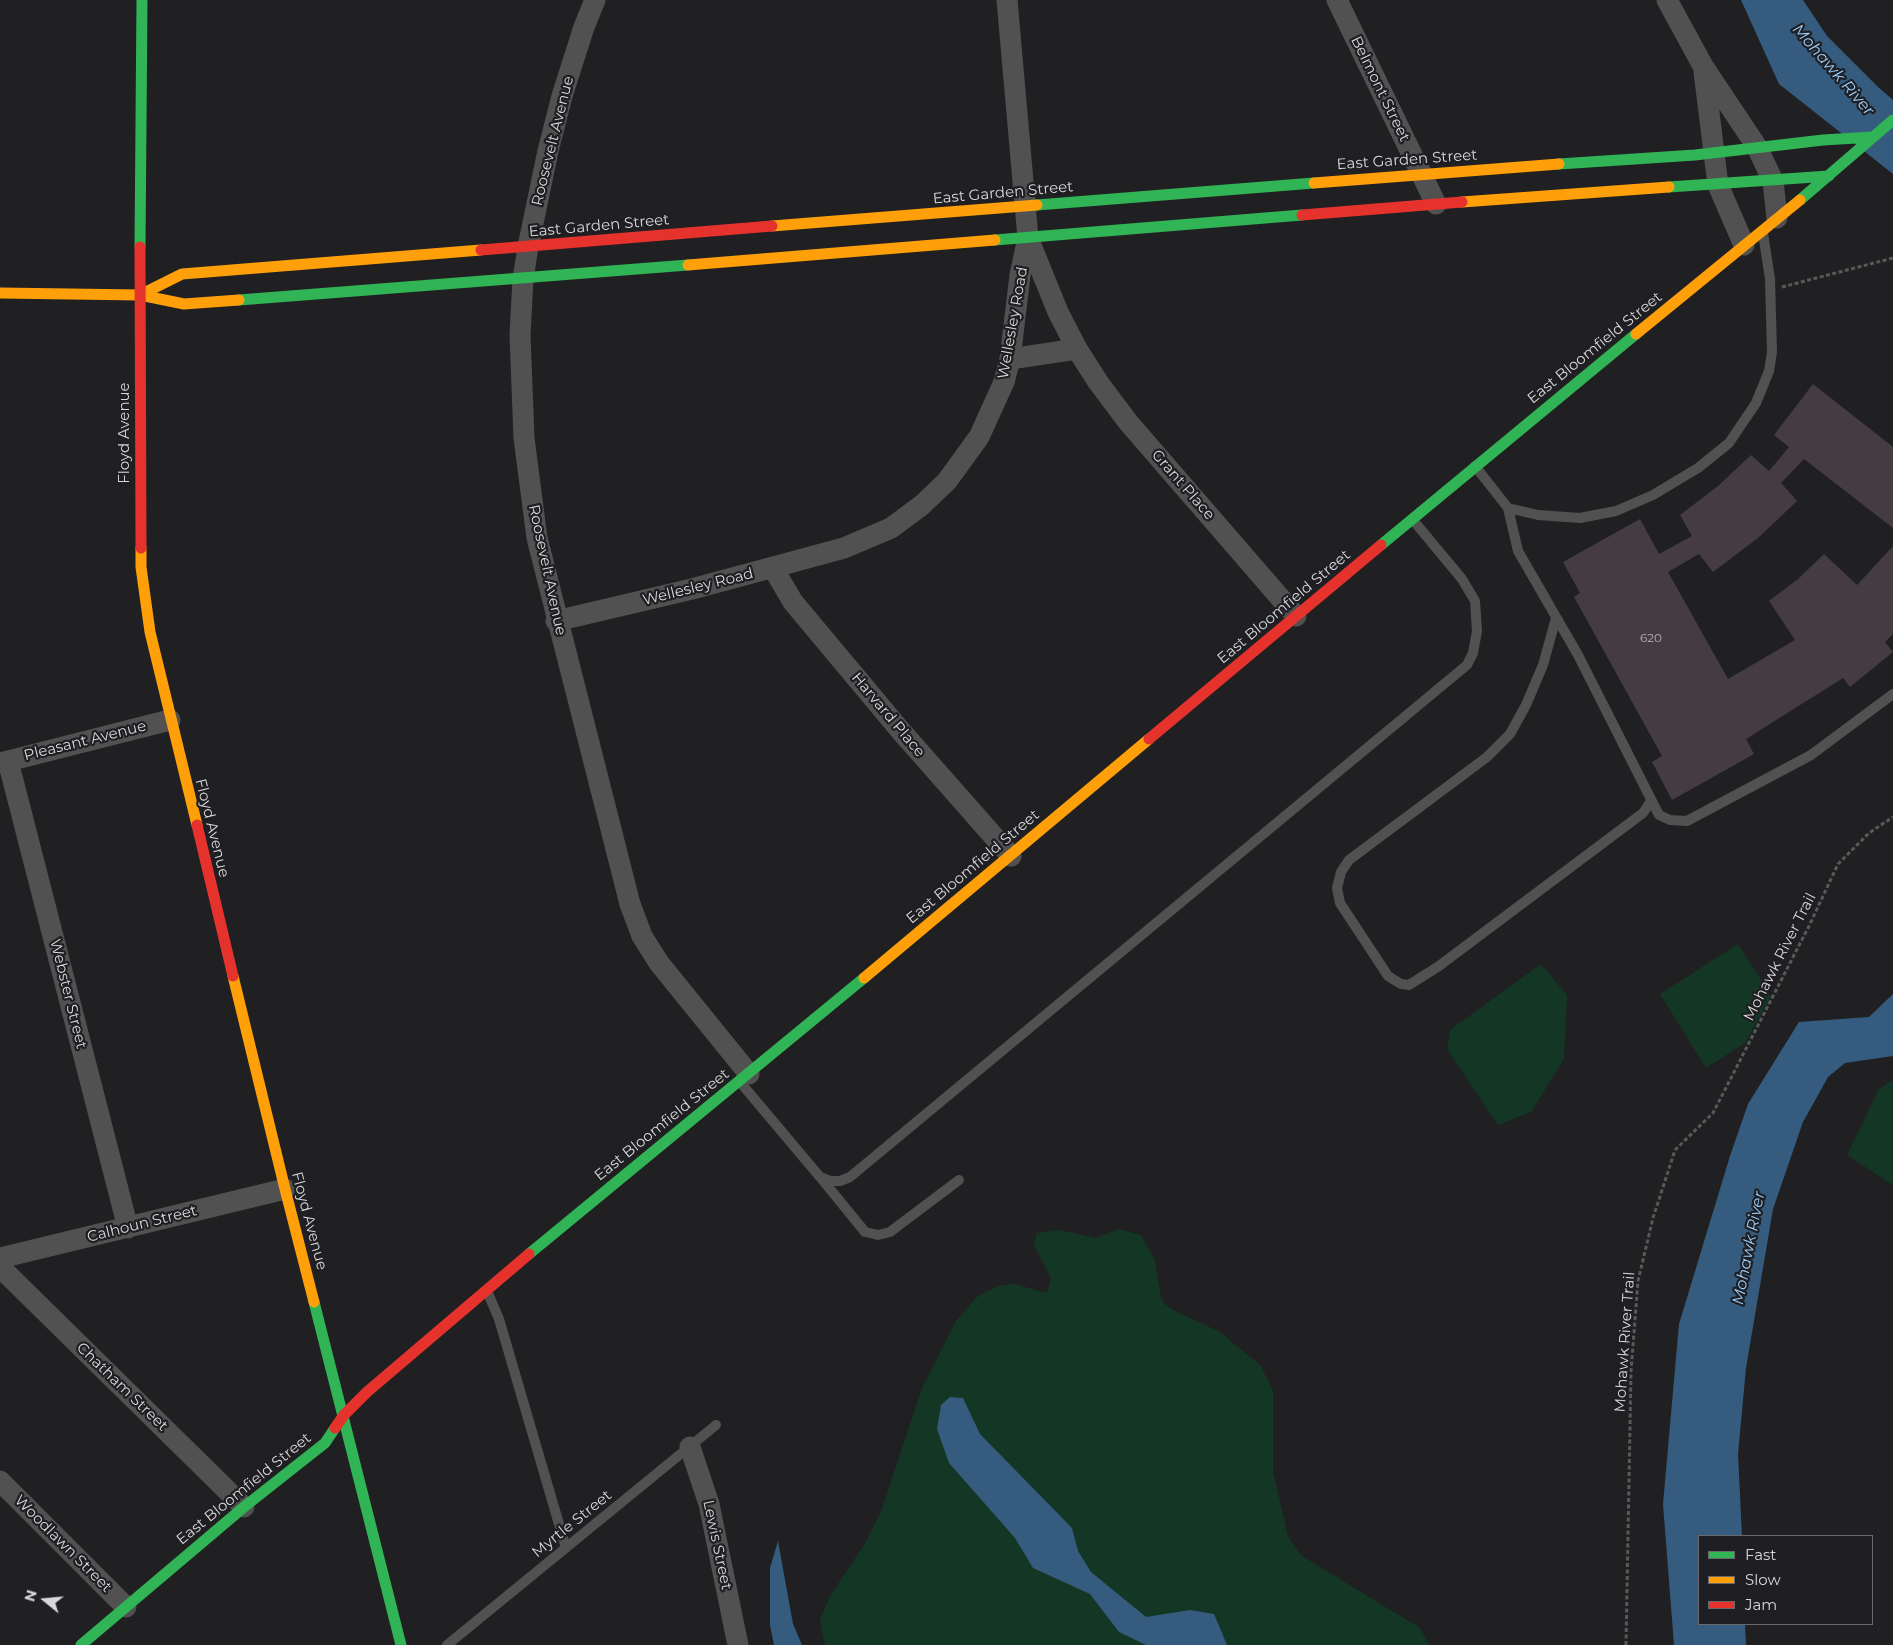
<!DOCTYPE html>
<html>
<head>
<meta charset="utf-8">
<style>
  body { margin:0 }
  #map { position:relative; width:1893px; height:1645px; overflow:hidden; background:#202022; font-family:Montserrat,sans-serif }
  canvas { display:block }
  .legend { position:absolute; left:1698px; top:1535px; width:175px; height:90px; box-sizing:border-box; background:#1f1f23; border:1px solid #69696c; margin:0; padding:6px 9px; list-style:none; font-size:15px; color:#d8d8da }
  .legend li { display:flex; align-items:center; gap:10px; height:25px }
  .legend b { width:25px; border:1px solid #69696c }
  .north { position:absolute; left:20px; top:1575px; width:50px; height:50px; -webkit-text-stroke:4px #1f1f23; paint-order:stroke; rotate:287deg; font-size:14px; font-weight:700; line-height:20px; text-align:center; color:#d8d8da }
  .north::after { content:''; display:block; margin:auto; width:18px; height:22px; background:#d8d8da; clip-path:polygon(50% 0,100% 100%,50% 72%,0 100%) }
</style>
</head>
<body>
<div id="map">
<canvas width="1893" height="1645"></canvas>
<ul class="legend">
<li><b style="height:6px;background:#30b455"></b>Fast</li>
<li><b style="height:6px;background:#ff9f0a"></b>Slow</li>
<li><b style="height:6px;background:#e5322d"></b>Jam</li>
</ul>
<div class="north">N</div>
</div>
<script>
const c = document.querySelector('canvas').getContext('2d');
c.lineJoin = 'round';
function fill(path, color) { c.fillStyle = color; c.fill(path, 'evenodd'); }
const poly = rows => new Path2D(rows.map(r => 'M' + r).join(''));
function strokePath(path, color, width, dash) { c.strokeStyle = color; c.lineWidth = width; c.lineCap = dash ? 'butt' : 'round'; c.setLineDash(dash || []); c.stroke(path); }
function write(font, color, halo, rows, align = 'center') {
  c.font = font + ' Montserrat,sans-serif'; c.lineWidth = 4.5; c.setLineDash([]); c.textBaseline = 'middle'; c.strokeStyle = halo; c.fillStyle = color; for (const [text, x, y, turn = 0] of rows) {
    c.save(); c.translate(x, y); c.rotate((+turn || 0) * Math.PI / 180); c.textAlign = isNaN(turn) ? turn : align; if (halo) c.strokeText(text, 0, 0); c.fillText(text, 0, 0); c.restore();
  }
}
const green = poly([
  [1738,944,1771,996,1745,1043,1706,1068,1660,994],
  [1541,964,1567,995,1564,1059,1531,1112,1498,1125,1447,1049,1450,1030],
  [1893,1080,1893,1185,1847,1155,1879,1089],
  [1118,1229,1141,1235,1154,1258,1162,1301,1171,1309,1220,1332,1261,1366,1273,1391,1273,1472,1288,1536,1294,1546,1302,1556,1420,1628,1429,1645,825,1645,820,1620,830,1596,864,1545,881,1512,922,1388,956,1321,978,1296,1001,1285,1014,1284,1047,1293,1051,1278,1034,1245,1037,1233,1060,1230,1096,1238]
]);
const water = poly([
  [1741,0,1803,0,1827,36,1878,87,1893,100,1893,174,1779,84],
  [1893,994,1893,1056,1845,1063,1828,1077,1803,1122,1773,1209,1746,1368,1738,1454,1742,1536,1699,1536,1699,1624,1745,1624,1746,1645,1674,1645,1663,1504,1679,1324,1730,1156,1748,1104,1799,1022,1869,1017],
  [950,1397,963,1398,980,1434,1072,1528,1078,1551,1091,1572,1146,1617,1190,1610,1214,1614,1227,1645,1146,1645,1119,1632,1090,1594,1033,1568,1015,1538,949,1463,937,1429,941,1405],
  [778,1541,793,1624,802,1645,774,1645,770,1625,770,1568]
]);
const building = poly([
  [1813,384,1893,447,1893,528,1804,459,1781,483,1797,501,1758,538,1713,572,1699,554,1668,572,1728,679,1795,640,1769,601,1798,579,1824,554,1857,585,1893,546,1893,634,1885,642,1893,652,1850,687,1843,678,1746,739,1754,754,1672,800,1652,762,1662,756,1574,597,1580,593,1563,562,1640,519,1659,554,1692,536,1680,515,1718,486,1751,455,1769,471,1789,447,1774,435]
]);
const path = poly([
  [1782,287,1893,258],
  [1626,1645,1631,1371,1638,1281,1653,1218,1675,1150,1713,1113,1809,926,1838,864,1869,833,1893,817]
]);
const lane = poly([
  [1475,466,1508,508,1518,551,1578,655,1659,815,1670,820,1687,821,1811,755,1893,694],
  [1508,508,1538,515,1580,518,1616,511,1653,495,1698,468,1729,443,1756,403,1769,371,1772,352,1770,279,1763,233],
  [1556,618,1543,665,1526,705,1510,734,1487,757,1349,860,1341,872,1337,888,1340,903,1388,976,1401,984,1409,985,1439,966,1643,813,1651,801],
  [740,1082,820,1177,830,1181,840,1181,850,1177,1467,665,1473,653,1477,631,1475,601,1462,579,1413,520],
  [821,1178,865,1232,878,1235,890,1232,959,1180],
  [487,1291,499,1319,566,1548],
  [447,1645,716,1425]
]);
const street = poly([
  [595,0,584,27,562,96,548,151,528,247,523,279,520,335,524,438,537,538,630,904,642,936,659,963,749,1074],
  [1337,0,1436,204],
  [1667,0,1703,66,1757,147,1773,181,1777,218],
  [1704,72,1718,185,1744,245],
  [1028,238,1058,312,1077,349,1098,382,1128,422,1296,616],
  [1010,359,1077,349],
  [773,568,793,602,900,730,1011,856],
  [556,621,692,589,844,548,891,528,922,505,947,481,979,437,1004,382,1010,359,1020,275,1028,238,1007,0],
  [8,761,128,1228],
  [0,763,170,720],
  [0,1258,285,1189],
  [0,1267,244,1507],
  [690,1447,709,1504,738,1645],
  [0,1481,126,1607]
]);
const fast = poly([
  [1559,164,1695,155,1823,140,1873,137],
  [1669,187,1829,176],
  [1800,200,1893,120],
  [1037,205,1314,183],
  [995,240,1302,215],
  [140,247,142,0],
  [239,300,688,265],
  [1381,545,1636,334],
  [529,1254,864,978],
  [314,1302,401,1645],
  [81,1645,244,1507,325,1443,335,1428]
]);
const slow = poly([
  [1314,183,1559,164],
  [1462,202,1669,187],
  [772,226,1037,205],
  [688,265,995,240],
  [0,293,140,295,184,304,239,300],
  [140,295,182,274,481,250],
  [1636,334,1800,200],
  [141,548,141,567,150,632,197,825],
  [233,976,285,1189,314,1302],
  [864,978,1149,739]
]);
const jam = poly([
  [1302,215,1462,202],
  [140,247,141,548],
  [481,250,772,226],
  [1149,739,1381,545],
  [197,825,233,976],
  [335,1428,344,1415,367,1392,529,1254]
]);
const numberNames = [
  ["620",1651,638]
];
const streetNames = [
  ["Belmont Street",1380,89,64],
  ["Roosevelt Avenue",553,141,-76],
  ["East Garden Street",1407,160,-4],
  ["East Garden Street",1003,193,-5],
  ["East Garden Street",599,226,-5],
  ["Wellesley Road",1013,323,-80],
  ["East Bloomfield Street",1595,348,-39],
  ["Floyd Avenue",125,433,-90],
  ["Grant Place",1183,485,49],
  ["Roosevelt Avenue",547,570,78],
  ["Wellesley Road",698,587,-14],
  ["East Bloomfield Street",1284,607,-40],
  ["Harvard Place",888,715,50],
  ["Pleasant Avenue",85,741,-14],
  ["Floyd Avenue",212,828,76],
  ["East Bloomfield Street",973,867,-40],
  ["Mohawk River Trail",1780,957,-63],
  ["Webster Street",68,994,76],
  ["East Bloomfield Street",662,1125,-39],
  ["Floyd Avenue",309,1221,75],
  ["Calhoun Street",142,1224,-14],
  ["Mohawk River Trail",1625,1342,-86],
  ["Chatham Street",122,1387,44],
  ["East Bloomfield Street",244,1489,-39],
  ["Myrtle Street",572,1524,-39],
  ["Woodlawn Street",63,1544,45],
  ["Lewis Street",717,1545,78]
];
const waterNames = [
  ["Mohawk River",1833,70,49],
  ["Mohawk River",1749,1248,-79]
];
fill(green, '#143625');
fill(water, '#355c7e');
fill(building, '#443c42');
strokePath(path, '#5a5959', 3, [4, 2.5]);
strokePath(lane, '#515151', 10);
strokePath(street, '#515151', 21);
strokePath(fast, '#30b455', 11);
strokePath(slow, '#ff9f0a', 11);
strokePath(jam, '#e5322d', 11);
write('12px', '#b3b1b4', null, numberNames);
write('15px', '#d8d8da', '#1f1f23', streetNames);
write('italic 16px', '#98ccfa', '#1f1f23', waterNames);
</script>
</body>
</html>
